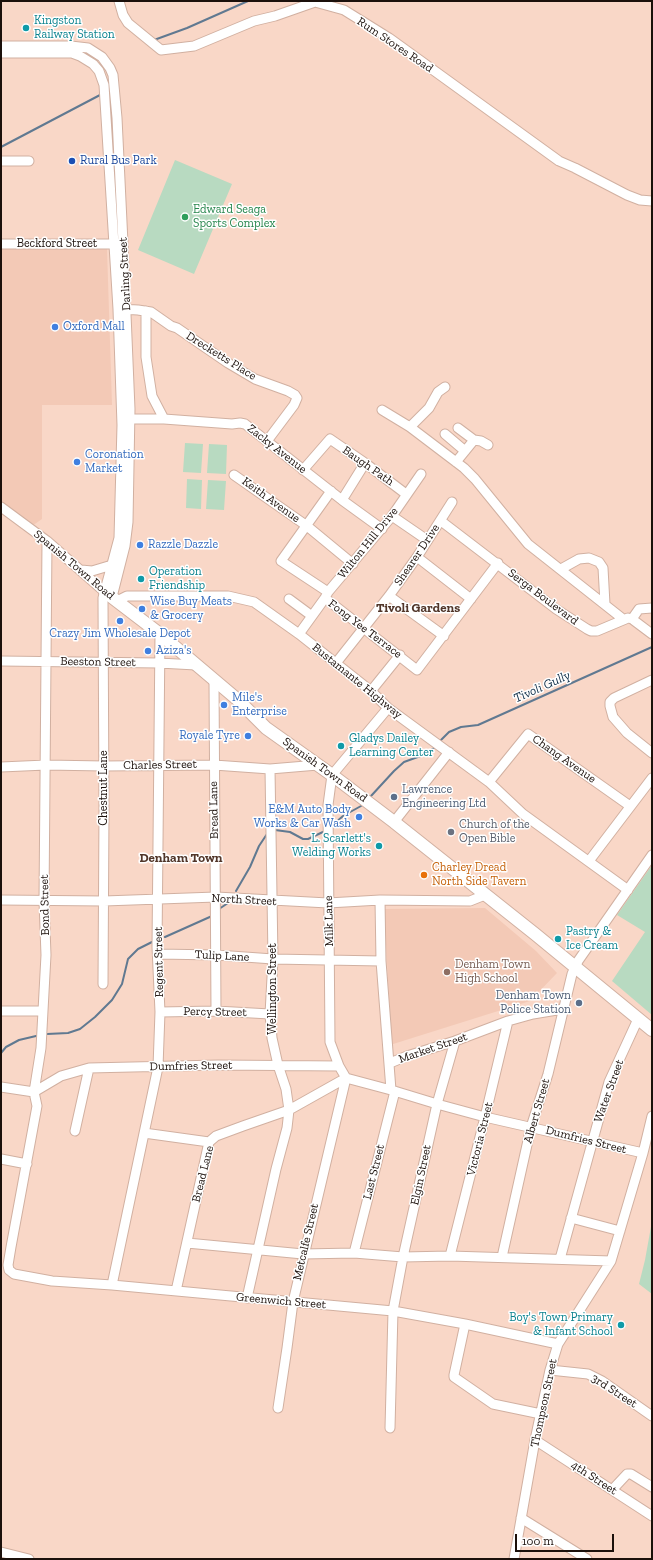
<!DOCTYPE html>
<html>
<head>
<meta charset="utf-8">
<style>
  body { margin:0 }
  #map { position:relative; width:653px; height:1560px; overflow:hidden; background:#f9d7c7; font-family:"Zilla Slab",serif }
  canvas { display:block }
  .frame { position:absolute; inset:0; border:2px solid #1b100b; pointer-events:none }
  .scale { position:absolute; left:515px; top:1534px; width:99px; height:18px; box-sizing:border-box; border:2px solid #1b100b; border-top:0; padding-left:5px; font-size:12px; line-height:14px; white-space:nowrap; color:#1b100b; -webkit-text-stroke:3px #fff; paint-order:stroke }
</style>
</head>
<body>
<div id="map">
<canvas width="653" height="1560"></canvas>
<div class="frame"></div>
<div class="scale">100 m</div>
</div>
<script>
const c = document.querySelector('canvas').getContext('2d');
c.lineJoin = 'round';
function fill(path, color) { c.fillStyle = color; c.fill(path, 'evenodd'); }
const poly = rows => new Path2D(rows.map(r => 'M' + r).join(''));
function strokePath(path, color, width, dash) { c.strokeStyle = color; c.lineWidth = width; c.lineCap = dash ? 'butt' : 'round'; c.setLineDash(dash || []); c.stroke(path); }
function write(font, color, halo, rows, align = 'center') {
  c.font = font + ' "Zilla Slab",serif'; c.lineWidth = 3; c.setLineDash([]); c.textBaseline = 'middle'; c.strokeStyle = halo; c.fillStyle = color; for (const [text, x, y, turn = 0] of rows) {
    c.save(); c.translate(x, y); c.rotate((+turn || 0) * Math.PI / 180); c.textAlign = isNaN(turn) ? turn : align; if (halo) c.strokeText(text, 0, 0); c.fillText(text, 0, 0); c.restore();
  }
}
const built = poly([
  [1,248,107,249,112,405,42,405,42,519,32,526,1,502],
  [485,908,536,951,557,973,530,1001,390,1045,390,1016,384,909]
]);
const green = poly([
  [175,160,232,184,194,274,138,250],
  [185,443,203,444,201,473,183,472],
  [209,444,227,445,226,474,207,473],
  [187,479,202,480,201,509,186,508],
  [208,480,226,481,224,510,206,509],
  [652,865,652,1015,612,981,645,932,617,915],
  [652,1221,652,1294,639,1284,645,1260]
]);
const stream = poly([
  [154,40,187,28,248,1],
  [1,147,100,95],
  [441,740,449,732,461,727,478,725,652,647],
  [371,796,394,771,404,762,426,754,434,748],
  [334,824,343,816,361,806],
  [275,830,290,832,303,839,308,839,325,831],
  [236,891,250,867,259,846,267,834],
  [219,909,228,903],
  [165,937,212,916],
  [47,1034,68,1033,80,1029,95,1017,112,1000,122,984,128,959,138,949,152,942],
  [1,1053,6,1047,19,1040,36,1036]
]);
const minor = poly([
  [119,1,123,15,128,23,161,50,194,46,254,21,275,16,315,2,344,10,389,38,559,161,575,168,627,195,640,200,652,201],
  [1,46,71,46,88,48,102,57,110,68,113,75,117,118,123,243,130,409,128,522,125,546,112,597],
  [1,53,72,53,80,56,93,64,99,71,104,85,118,309,122,425,119,538,103,598,104,810,103,984],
  [1,161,29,161],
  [1,244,120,244],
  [121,309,138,310,151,312,171,326,177,328,228,363,255,379,288,391,295,395,297,398,294,405,267,441],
  [146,311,146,357,152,396,164,419],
  [382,410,410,427,464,468,475,479,528,544,623,619],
  [130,419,164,419,232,424,240,423,245,424,342,500,382,529],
  [410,427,429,408,438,392,445,387],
  [458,428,474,440,481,441,488,445],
  [445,434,465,451],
  [456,462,474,440],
  [303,470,330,439,365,463,406,494],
  [234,475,307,526,353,564],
  [331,491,281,561,328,592,325,598,417,670,498,563],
  [342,500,365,463],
  [1,507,47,541,105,592],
  [392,516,427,540],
  [441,521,556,609,587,629,591,631,597,631,628,618,632,619,652,634],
  [47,541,44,901,46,955,41,1048,34,1092,37,1106,11,1247,8,1265,9,1270,14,1274,52,1281,112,1285,393,1311,465,1324,558,1344],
  [417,557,471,599],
  [561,569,579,559,589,558,599,562,603,568,605,604],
  [81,570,92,571,112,565],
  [328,592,392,516,421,474],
  [389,596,444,636],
  [289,599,312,616],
  [117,601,127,596,228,596,254,602,299,634,371,691,388,708,489,782,523,814,628,890],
  [632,619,639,609,652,608],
  [299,634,325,598],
  [1,661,159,663,196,665],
  [336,663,389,596,417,557,452,502],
  [652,680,614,698,610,702,610,706,613,717,627,733,652,753],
  [214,681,216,1011],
  [371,691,400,655],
  [1,767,46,765,104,766,214,765,270,769,318,765],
  [489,782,528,734,630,806],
  [394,822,449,752],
  [589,861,652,778],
  [1,900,104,901,216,897,328,903,380,900,470,901,485,895],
  [158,954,217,955,273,959,381,961],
  [1,1011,43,1011],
  [160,1012,216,1011,270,1014],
  [390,1063,407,1056,455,1041,508,1021,533,1014,563,1009],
  [339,1066,330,1042,328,805,332,775,388,708],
  [1,1087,34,1092,61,1076,89,1068,218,1065,339,1066,346,1078,293,1302,287,1348,278,1408],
  [391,1090,437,1104,485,1117,643,1153],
  [75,1131,89,1068],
  [144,1133,209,1142],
  [1,1159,27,1164],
  [571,1218,620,1231],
  [187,1243,303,1254,354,1253,403,1257,450,1256,611,1261],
  [354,1253,395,1091],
  [450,1256,485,1117,508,1021],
  [502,1257,531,1127,548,1074,572,974,578,961,652,855],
  [560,1259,609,1082,638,1019],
  [112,1285,158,1067,160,1012,157,947,160,634],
  [176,1291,209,1142,216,1136,243,1126,289,1110,346,1078,391,1090,381,961,380,900],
  [247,1298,276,1169,287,1128,289,1110,286,1089,278,1065,272,1038,270,1014,273,959,270,769],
  [465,1324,454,1375,454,1377,493,1404,541,1414],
  [550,1370,588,1374,602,1381,652,1416],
  [390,1428,393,1311,403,1257,437,1104,455,1041],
  [535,1440,652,1516],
  [612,1490,627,1474,631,1474,652,1487],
  [521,1518,587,1559],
  [1,1552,29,1559],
  [514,1559,535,1440,550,1370,558,1344,611,1261,643,1153,652,1116]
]);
const major = poly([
  [105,592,160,634,238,700,266,728,332,775,394,822,535,934,652,1030]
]);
const markers = [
  [26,28,4,"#0f9aa8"],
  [72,161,4,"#1a4fb4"],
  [185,217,4,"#2e9e5b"],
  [55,327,4,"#3f7fe0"],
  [77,462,4,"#3f7fe0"],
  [140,545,4,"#3f7fe0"],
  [141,579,4,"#0f9aa8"],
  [142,609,4,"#3f7fe0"],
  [120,621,4,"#3f7fe0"],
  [148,651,4,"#3f7fe0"],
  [224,705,4,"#3f7fe0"],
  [248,736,4,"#3f7fe0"],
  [341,746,4,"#0f9aa8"],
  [394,797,4,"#5c6f8a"],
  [359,817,4,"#3f7fe0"],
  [451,832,4,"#6b7280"],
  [379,846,4,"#0f9aa8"],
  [424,875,4,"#e8710a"],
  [558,939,4,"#0f9aa8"],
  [447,972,4,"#8d6e63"],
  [579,1003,4,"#5c6f8a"],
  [621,1325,4,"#0f9aa8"]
];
const cultureNames = [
  ["Kingston",34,21],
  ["Railway Station",34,35],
  ["Operation",149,572],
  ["Friendship",149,586],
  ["Gladys Dailey",349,739],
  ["Learning Center",349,753],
  ["L. Scarlett's",371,839,"right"],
  ["Welding Works",371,853,"right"],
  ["Pastry &",566,932],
  ["Ice Cream",566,946],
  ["Boy's Town Primary",613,1318,"right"],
  ["& Infant School",613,1332,"right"]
];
const streetNames = [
  ["Rum Stores Road",395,45,34],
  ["Beckford Street",57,244],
  ["Darling Street",125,274,-93],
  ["Drecketts Place",221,356,32],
  ["Zacky Avenue",277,449,38],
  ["Baugh Path",368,466,35],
  ["Keith Avenue",271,500,36],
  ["Wilton Hill Drive",368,543,-51],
  ["Shearer Drive",417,555,-56],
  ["Spanish Town Road",74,565,40],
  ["Serga Boulevard",543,597,37],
  ["Fong Yee Terrace",365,629,37],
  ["Beeston Street",98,662,1],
  ["Bustamante Highway",357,681,39],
  ["Chang Avenue",564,759,35],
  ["Charles Street",160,765,-1],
  ["Spanish Town Road",325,770,36],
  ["Chestnut Lane",104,788,-90],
  ["Bread Lane",214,810,-91],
  ["North Street",244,900,3],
  ["Bond Street",45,905,-91],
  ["Milk Lane",329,921,-91],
  ["Tulip Lane",222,956,3],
  ["Regent Street",159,962,-91],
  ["Wellington Street",273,989,-90],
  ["Percy Street",215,1012,1],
  ["Market Street",433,1048,-19],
  ["Dumfries Street",191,1066,-1],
  ["Water Street",609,1091,-70],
  ["Albert Street",537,1111,-74],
  ["Victoria Street",480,1139,-76],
  ["Dumfries Street",586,1140,14],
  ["Last Street",374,1172,-76],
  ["Bread Lane",203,1174,-76],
  ["Elgin Street",421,1175,-78],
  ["Metcalfe Street",306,1242,-77],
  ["Greenwich Street",281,1301,5],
  ["3rd Street",614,1391,33],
  ["Thompson Street",544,1403,-78],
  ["4th Street",594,1478,33]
];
const transitNames = [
  ["Rural Bus Park",80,161]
];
const leisureNames = [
  ["Edward Seaga",193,210],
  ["Sports Complex",193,224]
];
const shopNames = [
  ["Oxford Mall",63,327],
  ["Coronation",85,455],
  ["Market",85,469],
  ["Razzle Dazzle",148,545],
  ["Wise Buy Meats",150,602],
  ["& Grocery",150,616],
  ["Crazy Jim Wholesale Depot",120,634,"center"],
  ["Aziza's",156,651],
  ["Mile's",232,698],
  ["Enterprise",232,712],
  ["Royale Tyre",240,736,"right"],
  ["E&M Auto Body",351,810,"right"],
  ["Works & Car Wash",351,824,"right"]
];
const serviceNames = [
  ["Lawrence",402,790],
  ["Engineering Ltd",402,804],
  ["Denham Town",571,996,"right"],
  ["Police Station",571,1010,"right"]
];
const worshipNames = [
  ["Church of the",459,825],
  ["Open Bible",459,839]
];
const foodNames = [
  ["Charley Dread",432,868],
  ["North Side Tavern",432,882]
];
const educationNames = [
  ["Denham Town",455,965],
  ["High School",455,979]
];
const neighbourhoodNames = [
  ["Tivoli Gardens",418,608],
  ["Denham Town",181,858]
];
const waterNames = [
  ["Tivoli Gully",542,687,-24]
];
fill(built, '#f3c9b6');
fill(green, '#b8dac1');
strokePath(stream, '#607991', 2);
strokePath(minor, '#d1b0a1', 11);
strokePath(major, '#d1b0a1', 14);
strokePath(minor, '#fff', 9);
strokePath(major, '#fff', 12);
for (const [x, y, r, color] of markers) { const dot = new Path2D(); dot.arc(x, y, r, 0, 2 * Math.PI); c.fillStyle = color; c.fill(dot); strokePath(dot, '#fff', 1.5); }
write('12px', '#0d838f', '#fff', cultureNames, 'left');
write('12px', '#1b100b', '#fff', streetNames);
write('12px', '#164399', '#fff', transitNames, 'left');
write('12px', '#27864d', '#fff', leisureNames, 'left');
write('12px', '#366cbe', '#fff', shopNames, 'left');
write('12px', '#4e5e75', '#fff', serviceNames, 'left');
write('12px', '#5b616d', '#fff', worshipNames, 'left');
write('12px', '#c56008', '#fff', foodNames, 'left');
write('12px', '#785e54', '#fff', educationNames, 'left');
write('bold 13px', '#51362a', '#fff', neighbourhoodNames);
write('italic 13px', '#0d2c46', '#fff', waterNames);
</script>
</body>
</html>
